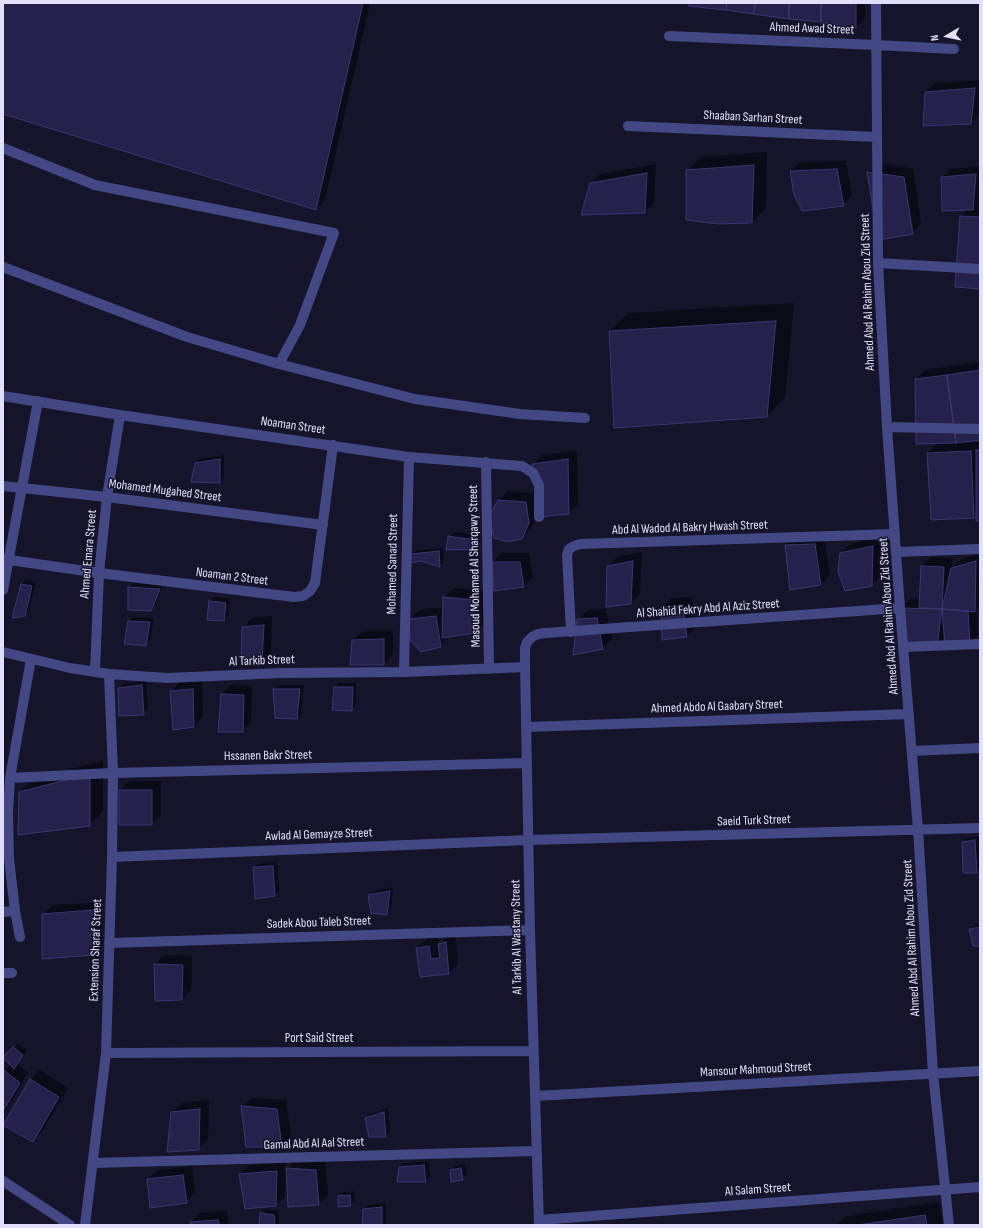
<!DOCTYPE html>
<html>
<head>
<meta charset="utf-8">
<style>
  body { margin:0 }
  #map { position:relative; width:983px; height:1228px; overflow:hidden; background:#15142b; font-family:"Sofia Sans Condensed",sans-serif }
  canvas { display:block }
  .frame { position:absolute; inset:0; border:4px solid #e0e0fc; pointer-events:none }
  .north { position:absolute; left:927px; top:16px; width:40px; height:40px; -webkit-text-stroke:3px #15142b; paint-order:stroke; rotate:261deg; font-size:11px; font-weight:700; line-height:16px; text-align:center; color:#e0e0fc }
  .north::after { content:''; display:block; margin:auto; width:14px; height:18px; background:#e0e0fc; clip-path:polygon(50% 0,100% 100%,50% 72%,0 100%) }
</style>
</head>
<body>
<div id="map">
<canvas width="983" height="1228"></canvas>
<div class="frame"></div>
<div class="north">N</div>
</div>
<script>
const c = document.querySelector('canvas').getContext('2d');
c.lineJoin = 'round';
function fill(path, color) { c.fillStyle = color; c.fill(path, 'evenodd'); }
const poly = rows => new Path2D(rows.map(r => 'M' + r).join(''));
function strokePath(path, color, width, dash) { c.strokeStyle = color; c.lineWidth = width; c.lineCap = dash ? 'butt' : 'round'; c.setLineDash(dash || []); c.stroke(path); }
function write(font, color, halo, rows, align = 'center') {
  c.font = font + ' "Sofia Sans Condensed",sans-serif'; c.lineWidth = 3; c.setLineDash([]); c.textBaseline = 'middle'; c.strokeStyle = halo; c.fillStyle = color; for (const [text, x, y, turn = 0] of rows) {
    c.save(); c.translate(x, y); c.rotate((+turn || 0) * Math.PI / 180); c.textAlign = isNaN(turn) ? turn : align; if (halo) c.strokeText(text, 0, 0); c.fillText(text, 0, 0); c.restore();
  }
}
const shadow = poly([
  [3,3,370,3,325,200,316,209,3,113],
  [691,3,865,3,865,18,856,27],
  [980,80,980,114,971,123,926,92,935,83],
  [767,152,766,208,752,222,687,171,701,157],
  [846,161,852,195,843,205,791,171,800,162],
  [878,163,913,168,921,224,912,233,869,172],
  [656,164,654,203,644,212,591,184,600,174],
  [980,166,979,203,980,288,961,216,968,209,942,178,951,169],
  [794,303,785,398,767,416,610,331,628,313],
  [980,362,980,439,958,442,958,443,980,442,980,520,977,514,974,517,932,519,928,453,939,442,916,379,925,370],
  [577,451,578,504,569,513,539,511,531,529,522,538,499,500,508,491,537,494,533,465,542,455],
  [224,455,224,478,220,482,196,464,201,459],
  [454,532,479,535,479,543,475,548,447,549,449,536],
  [795,536,824,536,830,575,821,585,786,545],
  [882,537,881,576,872,585,841,554,850,544],
  [443,548,444,562,440,566,413,554,417,550],
  [642,552,640,594,631,603,608,567,617,557],
  [502,553,529,553,533,577,524,586,493,562],
  [980,554,980,605,977,608,978,635,969,644,945,637,937,645,901,608,910,599,920,599,922,566,931,557,953,558,952,568,961,559],
  [26,580,36,582,29,610,24,615,14,617,22,584],
  [134,583,163,585,155,605,151,610,129,609,129,587],
  [454,588,484,591,485,623,476,632,449,636,440,646,410,620,419,610,444,607,444,598],
  [214,597,230,599,228,616,224,620,208,619,210,601],
  [692,597,696,627,687,636,662,608,671,598],
  [606,609,612,639,603,648,578,620,588,610],
  [272,616,271,653,261,662,243,628,252,618],
  [133,617,154,618,150,640,145,645,126,643,129,621],
  [393,630,393,654,384,664,353,640,362,631],
  [202,680,203,716,194,726,171,691,180,682],
  [146,681,148,709,143,714,119,688,123,684],
  [339,683,356,683,356,705,351,710,335,687],
  [231,685,252,686,251,722,242,731,219,731,222,694],
  [278,685,304,685,301,714,297,718,274,690],
  [103,761,103,811,89,825,20,792,34,778],
  [129,781,161,781,161,815,151,824,120,790],
  [979,837,980,869,976,872,963,843,967,838],
  [277,862,279,891,275,895,256,897,254,867,258,863],
  [393,887,391,909,387,914,369,895,374,891],
  [102,902,103,944,93,954,43,914,53,905],
  [980,924,980,945,970,930,974,925],
  [455,934,458,964,449,973,421,976,417,948,427,939,438,938,439,944,449,935],
  [164,955,192,956,191,990,182,999,155,964],
  [18,1044,27,1050,18,1064,28,1073,6,1110,3,1113,3,1073,11,1064,4,1058],
  [40,1070,68,1088,42,1132,33,1141,4,1125,30,1079],
  [251,1098,286,1100,291,1137,282,1146,247,1146,242,1107],
  [209,1100,208,1139,198,1149,172,1113,181,1103],
  [388,1108,390,1132,386,1136,370,1136,366,1118,370,1114],
  [296,1159,325,1161,328,1195,319,1204,287,1172,286,1172,285,1196,276,1205,240,1174,250,1165,286,1163,286,1170],
  [429,1161,430,1176,426,1181,400,1167,404,1163],
  [465,1164,467,1175,462,1179,451,1170,456,1166],
  [192,1166,195,1193,186,1202,149,1179,158,1170],
  [354,1191,355,1201,351,1205,339,1197,344,1192],
  [939,1202,943,1225,836,1225,846,1216],
  [386,1203,386,1224,385,1225,363,1225,364,1209,368,1205],
  [266,1209,278,1211,279,1225,260,1225,261,1214],
  [227,1211,229,1225,192,1225,191,1222,201,1213]
]);
const building = poly([
  [3,3,363,3,316,210,3,114,3,3],
  [690,3,727,3,726,10,688,6,690,3],
  [727,3,756,3,753,14,726,10,727,3],
  [756,3,789,3,789,19,753,14,756,3],
  [789,3,821,3,821,22,789,19,789,3],
  [821,3,856,3,856,28,821,22,821,3],
  [975,88,971,124,923,126,925,92,975,88],
  [754,165,752,223,718,224,686,220,686,170,754,165],
  [837,169,844,206,802,211,794,195,790,171,837,169],
  [867,172,904,177,913,234,878,240,867,172],
  [647,173,645,213,581,215,590,183,647,173],
  [976,174,973,210,942,211,941,177,976,174],
  [960,216,980,217,980,289,955,287,960,216],
  [776,321,767,417,614,428,609,331,776,321],
  [980,370,980,440,956,443,947,375,980,370],
  [947,375,956,443,916,444,915,379,947,375],
  [976,450,980,450,980,521,976,521,976,450],
  [971,451,974,518,931,520,927,453,971,451],
  [220,459,220,483,191,482,195,463,220,459],
  [568,459,569,514,539,517,532,464,568,459],
  [498,500,526,502,529,523,522,539,507,542,494,538,489,516,498,500],
  [448,536,475,540,475,549,446,550,448,536],
  [815,544,821,585,790,590,785,545,815,544],
  [873,546,872,586,845,591,838,572,840,553,873,546],
  [439,551,440,567,421,561,410,563,412,554,439,551],
  [633,561,631,604,606,607,607,566,633,561],
  [976,561,975,612,942,609,951,568,976,561],
  [492,562,520,562,524,587,494,591,492,562],
  [921,566,944,567,942,609,919,608,921,566],
  [21,584,32,586,25,616,12,618,21,584],
  [128,587,160,589,151,611,128,610,128,587],
  [443,597,475,600,476,633,442,638,443,597],
  [209,601,226,603,224,621,207,620,209,601],
  [683,606,687,637,662,640,661,607,683,606],
  [900,608,942,609,937,646,904,647,900,608],
  [942,609,968,611,970,645,945,646,942,609],
  [436,616,441,647,421,652,410,640,409,619,436,616],
  [597,618,603,649,573,655,577,619,597,618],
  [128,621,150,622,146,646,124,644,128,621],
  [264,625,262,663,241,664,242,627,264,625],
  [384,639,384,665,350,665,352,640,384,639],
  [142,685,144,715,119,716,118,688,142,685],
  [334,687,353,687,352,711,332,710,334,687],
  [193,689,194,727,173,730,170,691,193,689],
  [273,689,300,689,297,719,275,718,273,689],
  [221,694,244,695,243,732,218,732,221,694],
  [90,774,90,826,18,835,19,792,90,774],
  [119,790,152,790,152,825,119,825,119,790],
  [975,840,977,873,963,873,962,842,975,840],
  [273,866,275,896,255,899,253,867,273,866],
  [390,891,387,915,371,913,368,895,390,891],
  [93,910,94,955,42,959,42,914,93,910],
  [980,927,980,946,973,946,969,929,980,927],
  [446,942,449,974,420,977,416,948,429,946,431,959,440,958,438,944,446,942],
  [154,964,183,965,182,1000,155,1001,154,964],
  [13,1047,23,1055,14,1069,3,1058,3,1057,13,1047],
  [4,1070,20,1083,3,1111,3,1071,4,1070],
  [30,1079,59,1097,33,1142,3,1125,30,1079],
  [241,1106,277,1109,282,1147,246,1147,241,1106],
  [200,1109,199,1150,167,1152,171,1112,200,1109],
  [384,1112,386,1137,369,1137,365,1118,384,1112],
  [424,1165,426,1182,397,1182,399,1167,424,1165],
  [286,1168,316,1170,319,1205,288,1207,286,1168],
  [461,1168,463,1180,451,1182,450,1170,461,1168],
  [277,1171,276,1206,245,1209,239,1174,277,1171],
  [183,1175,187,1203,150,1208,147,1179,183,1175],
  [350,1195,351,1206,338,1207,338,1196,350,1195],
  [382,1207,382,1225,362,1225,363,1209,382,1207],
  [260,1213,274,1215,275,1225,259,1225,260,1213],
  [925,1215,927,1225,858,1225,925,1215],
  [218,1220,219,1225,191,1225,190,1222,218,1220]
]);
const minor = poly([
  [876,3,878,263,887,427,900,608,918,829,933,1073,949,1225],
  [669,36,876,45,954,49],
  [628,126,877,137],
  [3,148,95,185,334,233,300,325,279,364],
  [878,263,980,269],
  [3,267,187,337,279,364,415,399,520,414,585,418],
  [3,396,120,415,409,457,522,466,533,473,539,485,539,517],
  [887,427,980,429],
  [486,462,489,669],
  [3,486,107,497,323,525],
  [897,552,980,549],
  [3,559,99,573,294,597,303,596,310,591,315,583,333,445],
  [3,590,38,401],
  [571,632,567,555,569,549,574,546,580,544,895,534],
  [904,647,980,644],
  [3,652,70,668,109,674,167,678,282,673,404,672,525,667],
  [95,671,99,573,107,497,120,415],
  [404,672,409,457],
  [526,727,909,714],
  [912,751,980,748],
  [10,778,113,773,527,763],
  [112,857,528,840,980,828],
  [3,912,15,911],
  [20,937,15,911,9,858,8,813,10,778,31,659],
  [109,943,530,930],
  [3,973,12,973],
  [106,1053,533,1051],
  [535,1096,980,1071],
  [93,1163,536,1151],
  [3,1181,70,1225],
  [539,1220,980,1187],
  [85,1225,106,1053,112,857,113,773,109,674],
  [539,1225,530,930,525,667,525,648,527,642,532,637,538,634,545,633,900,608]
]);
const streetNames = [
  ["Ahmed Awad Street",812,29,2],
  ["Shaaban Sarhan Street",753,118,3],
  ["Ahmed Abd Al Rahim Abou Zid Street",868,292,-92],
  ["Noaman Street",293,426,8],
  ["Mohamed Mugahed Street",165,491,7],
  ["Abd Al Wadod Al Bakry Hwash Street",690,528,-2],
  ["Ahmed Emara Street",89,554,-85],
  ["Mohamed Sanad Street",393,564,-89],
  ["Masoud Mohamed Al Sharqawy Street",475,566,-91],
  ["Noaman 2 Street",232,577,7],
  ["Al Shahid Fekry Abd Al Aziz Street",708,609,-4],
  ["Ahmed Abd Al Rahim Abou Zid Street",889,616,-94],
  ["Al Tarkib Street",262,661,-2],
  ["Ahmed Abdo Al Gaabary Street",717,707,-2],
  ["Hssanen Bakr Street",268,756,-1],
  ["Saeid Turk Street",754,821,-2],
  ["Awlad Al Gemayze Street",319,835,-2],
  ["Sadek Abou Taleb Street",319,923,-2],
  ["Al Tarkib Al Wastany Street",517,937,-91],
  ["Ahmed Abd Al Rahim Abou Zid Street",912,938,-93],
  ["Extension Sharaf Street",96,950,-88],
  ["Port Said Street",319,1039],
  ["Mansour Mahmoud Street",756,1070,-3],
  ["Gamal Abd Al Aal Street",314,1144,-2],
  ["Al Salam Street",758,1190,-4]
];
fill(shadow, '#0007');
fill(building, '#25214a');
strokePath(building, '#3b3674', 1);
strokePath(minor, '#434885', 10);
write('13px', '#e0e0fc', '#15142b', streetNames);
</script>
</body>
</html>
